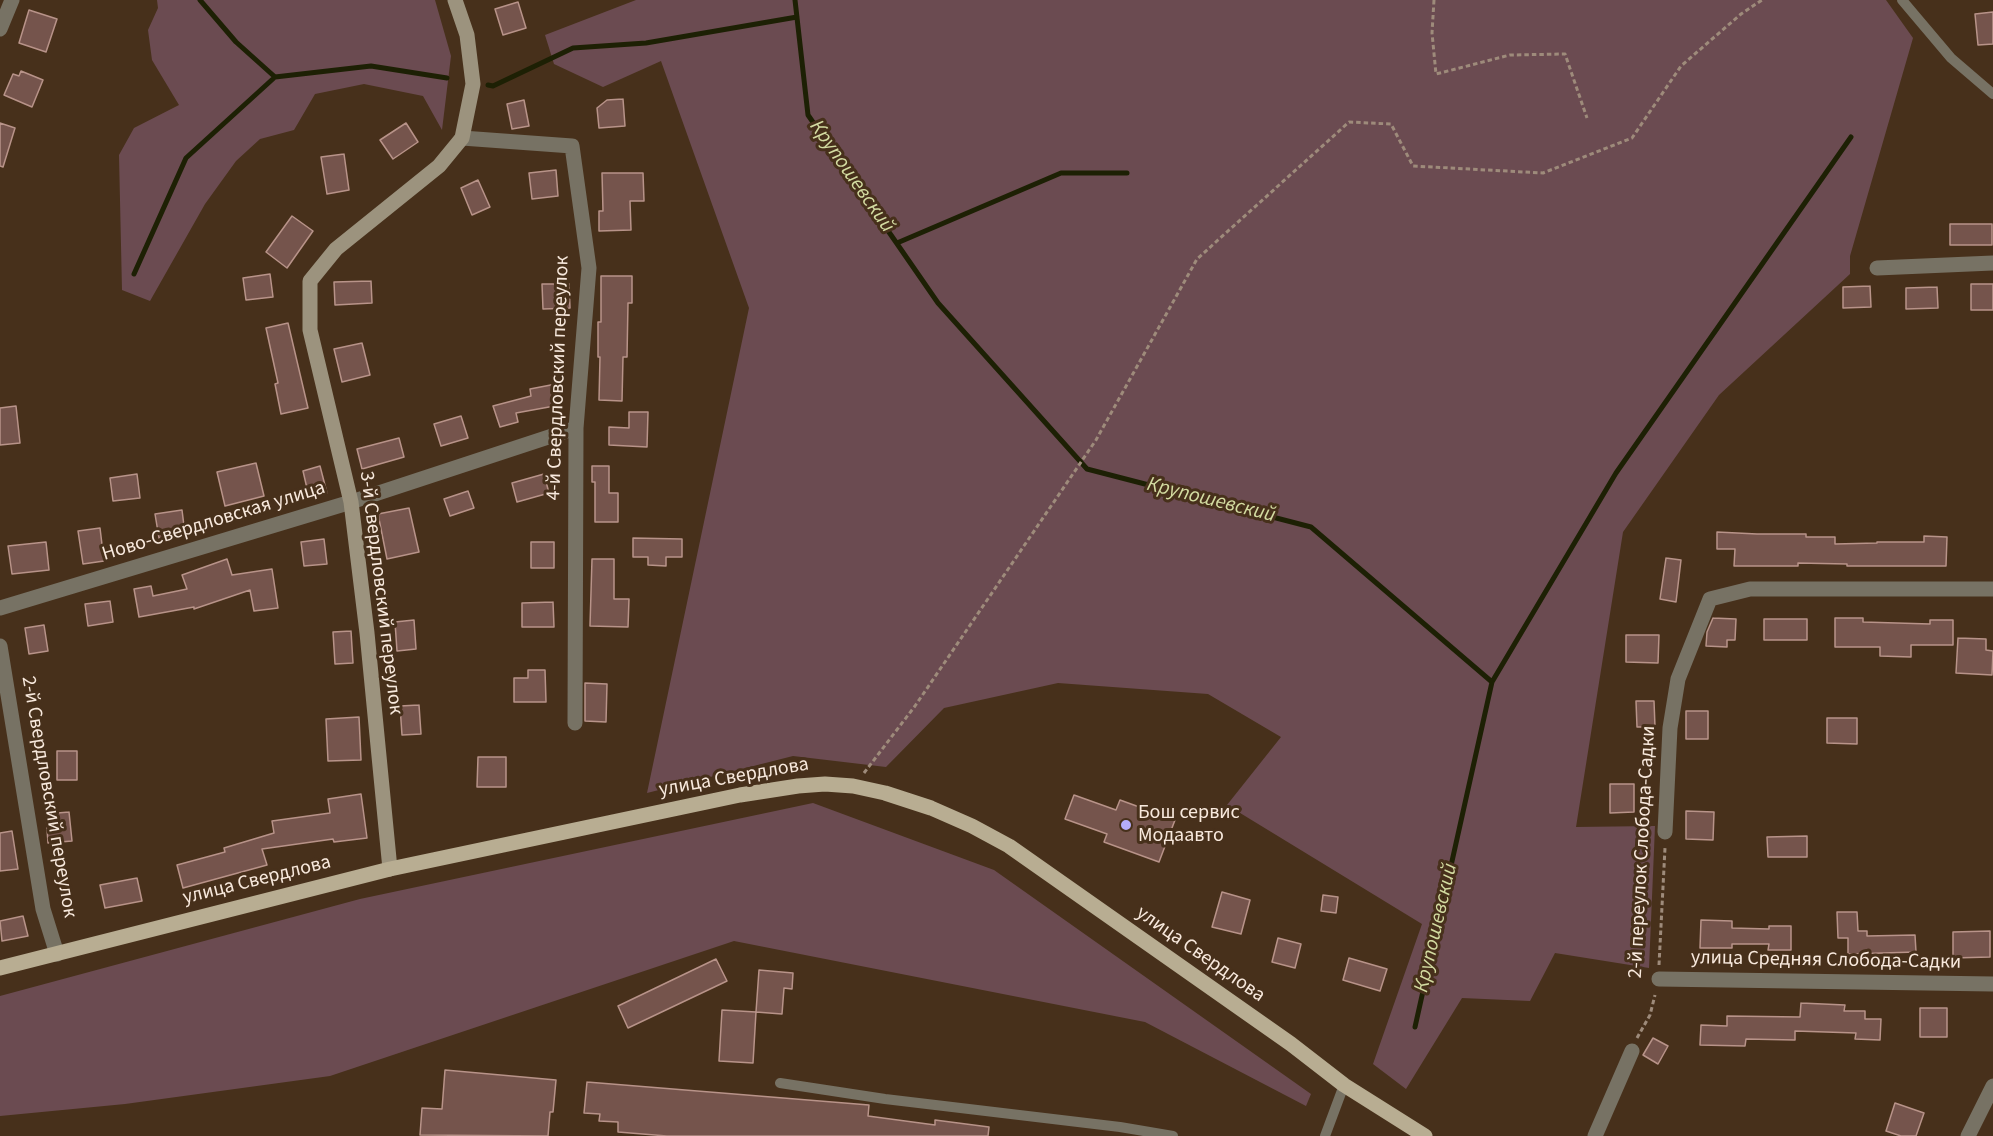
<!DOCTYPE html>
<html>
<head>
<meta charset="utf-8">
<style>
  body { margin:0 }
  canvas { display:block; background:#47301b }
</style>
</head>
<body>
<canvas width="1993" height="1136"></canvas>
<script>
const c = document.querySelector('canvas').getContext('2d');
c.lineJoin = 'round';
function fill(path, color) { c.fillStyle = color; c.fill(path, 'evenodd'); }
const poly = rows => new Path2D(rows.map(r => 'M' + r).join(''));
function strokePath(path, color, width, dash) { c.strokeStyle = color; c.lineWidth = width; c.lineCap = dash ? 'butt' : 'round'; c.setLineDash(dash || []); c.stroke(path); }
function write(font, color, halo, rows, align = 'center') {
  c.font = font + ' "Source Sans 3",sans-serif'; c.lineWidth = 6; c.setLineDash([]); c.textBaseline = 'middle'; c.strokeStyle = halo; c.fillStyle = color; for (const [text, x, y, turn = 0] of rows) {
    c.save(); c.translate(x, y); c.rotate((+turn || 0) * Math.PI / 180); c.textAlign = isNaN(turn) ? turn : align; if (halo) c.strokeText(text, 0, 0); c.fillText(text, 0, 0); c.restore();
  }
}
const green = poly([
  [157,0,435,0,451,56,442,130,423,96,364,84,315,94,294,130,260,139,236,161,205,204,150,301,122,290,119,155,134,128,179,105,152,60,148,30,158,8],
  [636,0,1886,0,1913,38,1850,256,1850,274,1719,395,1623,532,1576,827,1655,826,1649,968,1555,953,1530,1001,1462,998,1406,1089,1373,1064,1422,924,1227,805,1281,737,1208,694,1058,683,944,708,886,767,793,756,647,793,749,308,661,61,603,87,554,64,545,35],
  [813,803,994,870,1311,1094,1306,1106,1145,1022,734,941,330,1076,125,1104,0,1116,0,996,360,899]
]);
const stream = poly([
  [200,0,236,42,275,77],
  [795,0,808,115,938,303,1087,469,1311,527,1492,682,1415,1027],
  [488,85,493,86,573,48,646,43,797,17],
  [897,243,1061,173,1127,173],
  [134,274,186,158,275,77,371,66,447,78],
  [1492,682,1616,473,1851,137]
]);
const building = poly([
  [518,2,526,28,503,35,495,9,518,2],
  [29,10,57,19,46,52,19,43,29,10],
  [1993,12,1993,44,1978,45,1975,14,1993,12],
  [21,71,43,80,32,107,4,95,13,74,19,76,21,71],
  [623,99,625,126,599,128,597,108,607,100,623,99],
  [524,100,529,126,512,129,507,104,524,100],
  [0,123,15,128,3,167,0,166,0,123],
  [406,123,418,142,393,159,380,140,406,123],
  [344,154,349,190,327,194,321,157,344,154],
  [556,170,558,196,532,199,529,173,556,170],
  [602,173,643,173,644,201,630,201,631,230,599,231,599,211,603,211,602,173],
  [478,180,490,207,472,215,461,188,478,180],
  [292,216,313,231,287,268,266,252,292,216],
  [1950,224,1992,224,1992,245,1950,245,1950,224],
  [270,274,273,297,246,300,243,278,270,274],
  [601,276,632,276,632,303,628,303,627,357,623,357,622,401,599,400,600,357,598,357,598,322,601,322,601,276],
  [371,281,372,303,335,305,334,282,371,281],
  [542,284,569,284,570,308,543,309,542,284],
  [1971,284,1993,284,1993,310,1971,310,1971,284],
  [1870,286,1871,307,1843,308,1843,287,1870,286],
  [1937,287,1938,308,1906,309,1906,288,1937,287],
  [288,323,308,408,281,414,275,384,278,383,266,328,288,323],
  [362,343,370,375,342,382,334,349,362,343],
  [556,384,560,405,516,413,518,422,500,427,493,406,531,396,530,389,556,384],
  [16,406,20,443,0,445,0,408,16,406],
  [629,412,648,412,647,447,609,445,609,427,629,428,629,412],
  [461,416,468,438,441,446,434,424,461,416],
  [399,438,404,457,362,469,357,449,399,438],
  [256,463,264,496,225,506,217,472,256,463],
  [320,466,327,493,309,497,303,471,320,466],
  [592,466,609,466,609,493,618,493,618,522,595,522,595,482,592,482,592,466],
  [137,474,140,498,113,501,110,478,137,474],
  [544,474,549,493,517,502,512,483,544,474],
  [468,491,474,508,450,516,444,499,468,491],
  [409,508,419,552,387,559,378,514,409,508],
  [182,510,185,534,159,538,155,514,182,510],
  [100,528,104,561,83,564,78,531,100,528],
  [1717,532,1757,534,1806,534,1806,537,1835,537,1835,544,1877,543,1877,542,1924,542,1924,536,1947,537,1946,566,1847,566,1847,564,1798,563,1798,566,1734,566,1735,549,1717,549,1717,532],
  [633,538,682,539,682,557,666,557,666,566,648,565,648,557,633,557,633,538],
  [324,539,327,564,304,566,301,542,324,539],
  [46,542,49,570,12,574,8,546,46,542],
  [531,542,554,542,554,568,531,568,531,542],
  [1666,558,1681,560,1676,602,1660,599,1666,558],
  [227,559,232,575,272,569,278,608,254,611,250,590,194,609,194,607,139,617,134,589,151,586,153,596,187,589,182,575,227,559],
  [592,559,614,559,614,599,629,599,628,627,590,626,592,559],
  [110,601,113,622,88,626,85,604,110,601],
  [553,602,554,627,522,627,522,603,553,602],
  [1713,618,1736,619,1735,640,1727,640,1727,647,1706,646,1707,632,1713,618],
  [1835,618,1863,618,1863,622,1930,624,1930,620,1953,620,1953,645,1911,645,1911,657,1880,656,1880,647,1835,647,1835,618],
  [1764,619,1807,619,1807,640,1764,640,1764,619],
  [414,620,416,649,397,651,395,622,414,620],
  [44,625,48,651,29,654,25,628,44,625],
  [351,631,353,663,335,664,333,632,351,631],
  [1626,635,1659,635,1658,663,1626,662,1626,635],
  [1958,638,1986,639,1986,650,1993,651,1992,675,1956,673,1958,638],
  [528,670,545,670,546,702,514,702,514,678,528,678,528,670],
  [585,683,607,684,606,722,585,721,585,683],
  [1636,701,1654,701,1655,727,1637,727,1636,701],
  [419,705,421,734,402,735,400,706,419,705],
  [1686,711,1708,711,1708,739,1686,739,1686,711],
  [359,717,361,760,328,761,326,719,359,717],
  [1827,718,1857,718,1857,744,1827,743,1827,718],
  [57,751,77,751,77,780,57,780,57,751],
  [478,757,506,757,506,787,477,787,478,757],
  [1610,784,1634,784,1634,812,1610,813,1610,784],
  [361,794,367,838,334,842,333,839,262,849,267,865,183,888,177,865,225,852,224,848,274,833,272,821,330,813,328,799,361,794],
  [1074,795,1116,810,1120,800,1175,820,1159,862,1104,842,1107,834,1065,819,1074,795],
  [1686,811,1714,812,1713,840,1686,839,1686,811],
  [69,812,72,841,48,843,46,814,69,812],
  [12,831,18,869,0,871,0,833,12,831],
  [1807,836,1807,857,1768,857,1767,837,1807,836],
  [137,878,142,901,105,908,100,885,137,878],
  [1222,892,1250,900,1241,934,1212,927,1222,892],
  [1323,895,1338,897,1336,913,1321,911,1323,895],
  [1837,912,1857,912,1858,931,1867,931,1867,936,1915,935,1916,952,1848,954,1848,938,1838,938,1837,912],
  [23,916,28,936,2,941,0,921,23,916],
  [1701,920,1732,921,1732,928,1769,929,1769,926,1791,926,1791,950,1768,950,1769,944,1732,944,1732,948,1700,948,1701,920],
  [1990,931,1990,957,1953,958,1953,932,1990,931],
  [1278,938,1301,944,1295,968,1272,962,1278,938],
  [1349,958,1387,969,1380,991,1343,980,1349,958],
  [716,959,727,981,628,1028,618,1006,716,959],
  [759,970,793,973,792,989,784,988,782,1014,756,1012,759,970],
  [1801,1003,1845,1005,1844,1011,1865,1011,1865,1019,1881,1019,1880,1040,1855,1039,1856,1033,1795,1031,1795,1040,1746,1039,1745,1046,1700,1045,1701,1025,1727,1026,1727,1016,1800,1017,1801,1003],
  [1920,1008,1947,1008,1947,1037,1920,1037,1920,1008],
  [722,1010,756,1012,753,1063,719,1061,722,1010],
  [1653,1038,1668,1046,1658,1064,1643,1055,1653,1038],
  [445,1070,556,1080,553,1112,550,1112,548,1136,420,1135,422,1108,442,1109,445,1070],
  [587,1082,869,1105,868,1116,935,1125,935,1120,989,1127,988,1136,667,1136,618,1132,618,1122,599,1121,600,1114,584,1113,587,1082],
  [1895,1103,1924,1113,1916,1136,1901,1136,1886,1131,1895,1103]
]);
const path = poly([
  [1434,0,1432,33,1436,74,1510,55,1565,54,1587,118],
  [864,773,915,706,1096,440,1197,259,1349,122,1391,124,1413,166,1543,173,1632,138,1681,66,1741,14,1762,0],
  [1659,965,1665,848],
  [1637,1038,1650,1015,1655,995]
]);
const lane = poly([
  [1902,0,1951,58,1993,94],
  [780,1083,885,1099,1120,1127,1173,1136],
  [1325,1136,1344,1085]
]);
const street = poly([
  [0,29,12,0],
  [462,138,572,146,589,268,576,428,575,723],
  [1877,268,1993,263],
  [0,608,351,502,576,428],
  [0,646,43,909,57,954],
  [1665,832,1670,728,1678,679,1710,599,1750,589,1993,589],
  [1659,979,1993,984],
  [1595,1136,1632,1051],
  [1968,1136,1993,1086]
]);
const secondary = poly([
  [390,869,367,633,351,502,310,330,310,281,336,249,439,166,462,138,473,84,467,35,455,0]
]);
const primary = poly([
  [0,968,390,869,740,795,798,786,825,784,853,786,885,793,931,808,972,826,1009,846,1291,1044,1344,1085,1425,1136]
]);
const markers = [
  [1126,825,6,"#b4acf9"]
];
const streetNames = [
  ["4-й Свердловский переулок",559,378,-88],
  ["Ново-Свердловская улица",214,522,-17],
  ["3-й Свердловский переулок",380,593,83],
  ["улица Свердлова",734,778,-10],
  ["2-й Свердловский переулок",48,797,80],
  ["2-й переулок Слобода-Садки",1643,852,-87],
  ["улица Свердлова",257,881,-14],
  ["улица Свердлова",1200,955,35],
  ["улица Средняя Слобода-Садки",1826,961,1]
];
const poiNames = [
  ["Бош сервис",1138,814],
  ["Модаавто",1138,837]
];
const waterNames = [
  ["Крупошевский",851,177,55],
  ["Крупошевский",1211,501,14],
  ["Крупошевский",1437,928,-77]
];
fill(green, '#6b4b51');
strokePath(stream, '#1d2004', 5);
fill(building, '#75544c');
strokePath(building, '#b89389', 1.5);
strokePath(path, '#9e8b7b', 3, [4.5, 3]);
strokePath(lane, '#777264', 10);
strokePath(street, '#777264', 15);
strokePath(secondary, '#9c937e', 15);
strokePath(primary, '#b8ad92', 15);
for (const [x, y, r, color] of markers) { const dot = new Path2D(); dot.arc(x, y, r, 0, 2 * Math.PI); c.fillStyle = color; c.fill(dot); strokePath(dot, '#47301b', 2); }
write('20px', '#f8e9dd', '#47301b', streetNames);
write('20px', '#f8e9dd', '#47301b', poiNames, 'left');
write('italic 21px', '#d3dba1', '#47301b', waterNames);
</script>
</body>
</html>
